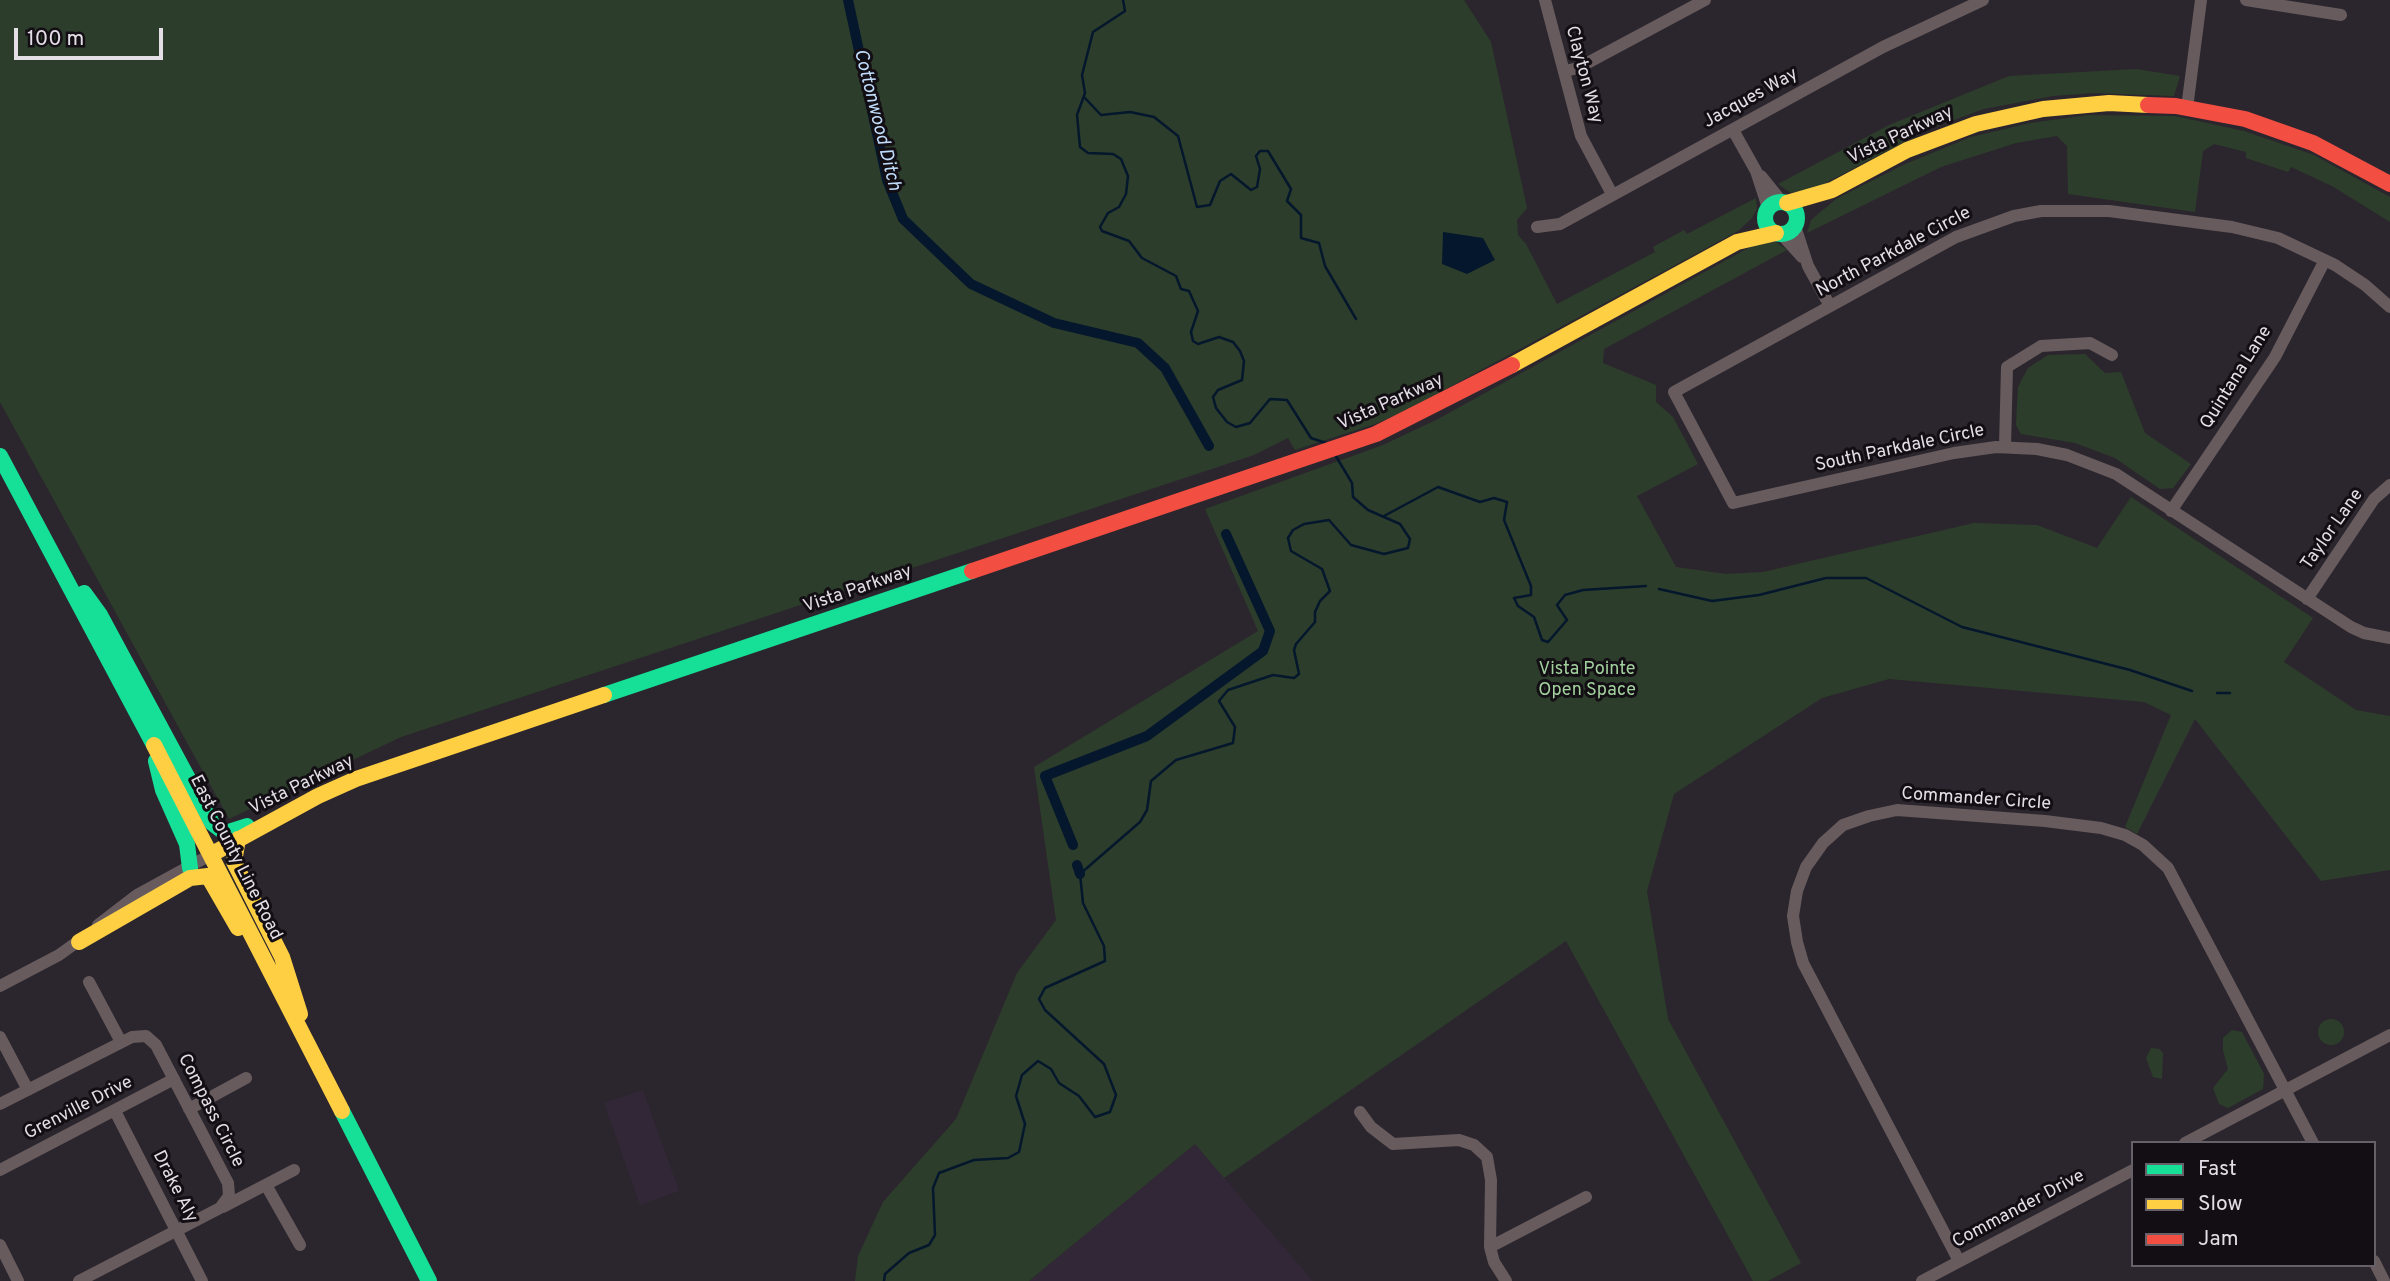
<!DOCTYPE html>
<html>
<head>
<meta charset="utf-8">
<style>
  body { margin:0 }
  #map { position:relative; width:2390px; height:1281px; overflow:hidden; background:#2b262d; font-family:Overpass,sans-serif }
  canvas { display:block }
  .legend { position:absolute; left:2131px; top:1141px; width:245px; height:126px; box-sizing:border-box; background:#120e14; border:2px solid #666168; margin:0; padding:9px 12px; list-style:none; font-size:21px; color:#e4dee7 }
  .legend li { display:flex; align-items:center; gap:14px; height:35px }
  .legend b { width:35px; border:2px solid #666168 }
  .scale { position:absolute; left:14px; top:28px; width:149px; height:32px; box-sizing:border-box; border:4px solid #e4dee7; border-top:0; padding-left:9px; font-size:21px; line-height:24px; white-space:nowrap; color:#e4dee7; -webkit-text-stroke:5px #120e14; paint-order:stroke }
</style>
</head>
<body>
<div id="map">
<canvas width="2390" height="1281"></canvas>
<ul class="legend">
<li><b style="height:9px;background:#16e098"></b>Fast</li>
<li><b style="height:9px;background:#ffcf43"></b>Slow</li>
<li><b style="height:9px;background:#f24e42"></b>Jam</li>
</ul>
<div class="scale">100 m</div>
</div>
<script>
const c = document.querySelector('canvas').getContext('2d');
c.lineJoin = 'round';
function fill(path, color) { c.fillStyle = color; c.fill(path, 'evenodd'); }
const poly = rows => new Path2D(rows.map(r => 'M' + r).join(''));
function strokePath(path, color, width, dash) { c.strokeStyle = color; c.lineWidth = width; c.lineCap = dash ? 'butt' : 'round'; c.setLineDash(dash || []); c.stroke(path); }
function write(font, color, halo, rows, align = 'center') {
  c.font = font + ' Overpass,sans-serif'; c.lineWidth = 6; c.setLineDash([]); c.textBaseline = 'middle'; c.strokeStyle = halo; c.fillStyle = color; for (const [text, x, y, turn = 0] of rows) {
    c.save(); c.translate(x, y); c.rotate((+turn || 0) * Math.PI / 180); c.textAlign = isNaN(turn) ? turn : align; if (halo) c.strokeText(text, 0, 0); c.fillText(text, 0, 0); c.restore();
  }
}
const built = poly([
  [643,1090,679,1191,640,1205,604,1103],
  [1195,1144,1313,1281,1029,1281]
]);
const green = poly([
  [0,0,1464,0,1491,42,1527,208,1517,220,1518,235,1526,244,1557,304,1655,252,1653,247,1684,230,1687,234,1756,198,1757,209,1752,218,1738,231,1409,409,1378,423,1295,450,1288,438,1254,455,401,737,229,819,0,402],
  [2136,69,2180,76,2174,96,2093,93,2053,96,1984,109,1927,130,1818,187,1791,193,1778,184,1889,125,2009,76],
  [2088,115,2175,116,2244,131,2314,155,2390,197,2390,222,2332,186,2291,167,2288,172,2246,158,2246,152,2214,144,2203,151,2195,212,2068,194,2067,146,2057,136,2016,143,1941,167,1807,233,1811,220,1836,199,1903,165,1971,137,2030,123],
  [1759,242,1776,242,1787,250,1604,349,1603,363,1656,385,1656,402,1673,417,1698,464,1637,496,1676,567,1726,574,1763,572,1974,523,2037,525,2097,548,2131,497,2313,618,2284,662,2356,710,2390,716,2390,870,2321,881,2195,719,2137,834,2125,827,2171,715,2144,702,1889,679,1822,698,1674,794,1647,891,1668,1019,1801,1263,1768,1281,1753,1281,1566,941,1224,1178,1195,1144,1029,1281,855,1281,858,1256,883,1202,956,1119,1017,973,1056,920,1034,767,1258,631,1205,509,1383,445,1438,419],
  [2085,354,2105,373,2121,372,2145,433,2191,464,2173,488,2160,489,2115,458,2075,443,2021,434,2016,425,2018,387,2028,368,2048,355],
  '2318 1032a13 13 0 1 1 26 0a13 13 0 1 1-26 0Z',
  [2232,1030,2242,1032,2264,1074,2263,1089,2228,1108,2219,1104,2213,1088,2228,1069,2223,1050,2223,1038],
  [2151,1048,2159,1049,2163,1053,2162,1079,2153,1077,2146,1058]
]);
const water = poly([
  [1443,232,1483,238,1495,260,1467,274,1442,264]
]);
const stream = poly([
  [1123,0,1125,11,1093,32,1082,75,1085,93,1077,115,1080,147,1088,153,1113,154,1121,159,1128,176,1126,194,1119,207,1108,213,1100,227,1102,231,1129,241,1142,258,1176,276,1181,289,1189,291,1198,311,1191,332,1193,341,1198,344,1219,337,1233,342,1240,351,1244,361,1242,380,1218,390,1213,397,1216,408,1227,422,1236,427,1250,423,1270,399,1287,400,1311,438,1326,443],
  [1084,97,1101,115,1130,112,1154,117,1178,136,1197,207,1210,205,1220,181,1231,174,1251,190,1257,187,1260,169,1256,156,1260,151,1268,151,1291,189,1287,201,1301,215,1301,238,1319,243,1325,266,1356,319],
  [1384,516,1438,487,1480,502,1494,498,1507,502,1504,520,1531,586,1531,595,1514,598,1518,606,1534,617,1542,640,1548,642,1567,620,1557,605,1565,595,1583,590,1646,586],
  [1659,589,1712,601,1759,595,1826,578,1866,578,1962,627,2130,670,2192,691],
  [2217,693,2230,693],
  [884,1281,885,1274,909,1253,929,1245,935,1235,933,1188,939,1173,974,1160,1008,1158,1019,1152,1025,1124,1016,1096,1022,1075,1038,1061,1051,1069,1059,1083,1079,1096,1095,1117,1110,1112,1116,1095,1104,1064,1045,1010,1039,999,1045,988,1105,961,1104,946,1083,903,1080,874,1140,822,1147,810,1151,781,1176,760,1233,743,1235,727,1219,701,1228,690,1273,675,1294,678,1299,674,1294,650,1296,644,1315,622,1315,612,1320,601,1330,591,1322,569,1291,551,1288,538,1293,530,1304,524,1329,520,1351,545,1384,554,1408,548,1410,539,1400,524,1368,510,1353,497,1352,483,1334,453]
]);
const canal = poly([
  [848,0,887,180,903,219,971,284,1054,323,1138,343,1165,368,1209,446],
  [1073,845,1045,776,1147,736,1263,651,1270,631,1226,534],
  [1077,865,1080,874]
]);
const street = poly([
  [1545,0,1581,136,1612,194],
  [2246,0,2341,15],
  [1565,71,1578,68,1705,0],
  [2187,108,2201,0],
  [1733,130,1756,171,1768,208],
  [1761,176,1782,202],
  [1795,226,1808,266,1830,306],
  [1537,227,1560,224,1883,47,1983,0],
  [1781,234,1802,257],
  [2390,307,2365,285,2335,265,2278,238,2232,227,2109,211,2041,211,2014,216,1956,237,1674,392,1733,503,1954,453,1996,447,2037,449,2067,455,2116,474,2351,627,2364,633,2390,638],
  [2005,446,2007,367,2041,346,2090,343,2112,355],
  [2171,511,2275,357,2325,260],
  [2307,599,2374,499,2390,485],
  [98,925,137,895,212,854],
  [89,982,121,1042],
  [0,986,59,955,84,937],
  [0,1037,28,1090],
  [0,1104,132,1037,146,1036,156,1045,228,1183,229,1196,220,1208,79,1281],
  [189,1109,246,1078],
  [115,1111,202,1281],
  [1360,1112,1371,1127,1393,1144,1459,1140,1474,1145,1487,1157,1491,1180,1490,1247,1494,1262,1506,1281],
  [2185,1143,2390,1035],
  [0,1170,174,1079],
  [266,1185,300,1245],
  [223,1207,294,1170],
  [0,1245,18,1281],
  [1490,1247,1586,1197],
  [1959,1261,1803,963,1797,942,1793,916,1797,891,1806,867,1823,843,1843,825,1869,816,1897,810,2045,821,2101,828,2125,835,2143,845,2168,868,2313,1143],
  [2374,1261,2384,1281],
  [1922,1281,2133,1170]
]);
const fast = poly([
  '1765 218a16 16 0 1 1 32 0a16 16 0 1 1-32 0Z',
  [0,456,154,745],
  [84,593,100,615,212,823,225,833,247,826],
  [604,695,972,571],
  [156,761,163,790,187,844,190,868],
  [342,1111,429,1281]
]);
const slow = poly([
  [1787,203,1832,190,1907,150,1976,124,2043,109,2109,103,2148,105],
  [1512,365,1737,242,1776,233],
  [154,745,342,1111],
  [238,839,234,862,282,957,300,1014],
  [212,854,318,796,356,779,604,695],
  [79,942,190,878,208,876,238,928]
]);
const jam = poly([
  [2148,105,2176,106,2245,119,2313,143,2390,184],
  [972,571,1376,434,1512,365]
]);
const streetNames = [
  ["Clayton Way",1583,75,75],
  ["Jacques Way",1751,99,-29],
  ["Vista Parkway",1901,136,-25],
  ["North Parkdale Circle",1894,253,-28],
  ["Quintana Lane",2237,378,-58],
  ["Vista Parkway",1391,403,-24],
  ["South Parkdale Circle",1900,449,-12],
  ["Taylor Lane",2333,530,-55],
  ["Vista Parkway",858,590,-19],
  ["Vista Parkway",302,786,-26],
  ["Commander Circle",1976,800,4],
  ["East County Line Road",235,858,63],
  ["Grenville Drive",79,1109,-27],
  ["Compass Circle",210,1111,63],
  ["Drake Aly",174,1187,63],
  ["Commander Drive",2019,1210,-28]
];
const parkNames = [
  ["Vista Pointe",1587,670],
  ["Open Space",1587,691]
];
const waterNames = [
  ["Cottonwood Ditch",876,120,76]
];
fill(built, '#322737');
fill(green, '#2d3d2b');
fill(water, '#04172c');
strokePath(stream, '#04172c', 2.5);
strokePath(canal, '#04172c', 10);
strokePath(street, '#675b5d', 12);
strokePath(fast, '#16e098', 16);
strokePath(slow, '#ffcf43', 16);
strokePath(jam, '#f24e42', 16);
write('18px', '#e4dee7', '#120e14', streetNames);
write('18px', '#a3d19e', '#120e14', parkNames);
write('italic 19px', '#c1ddfb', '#120e14', waterNames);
</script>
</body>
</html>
